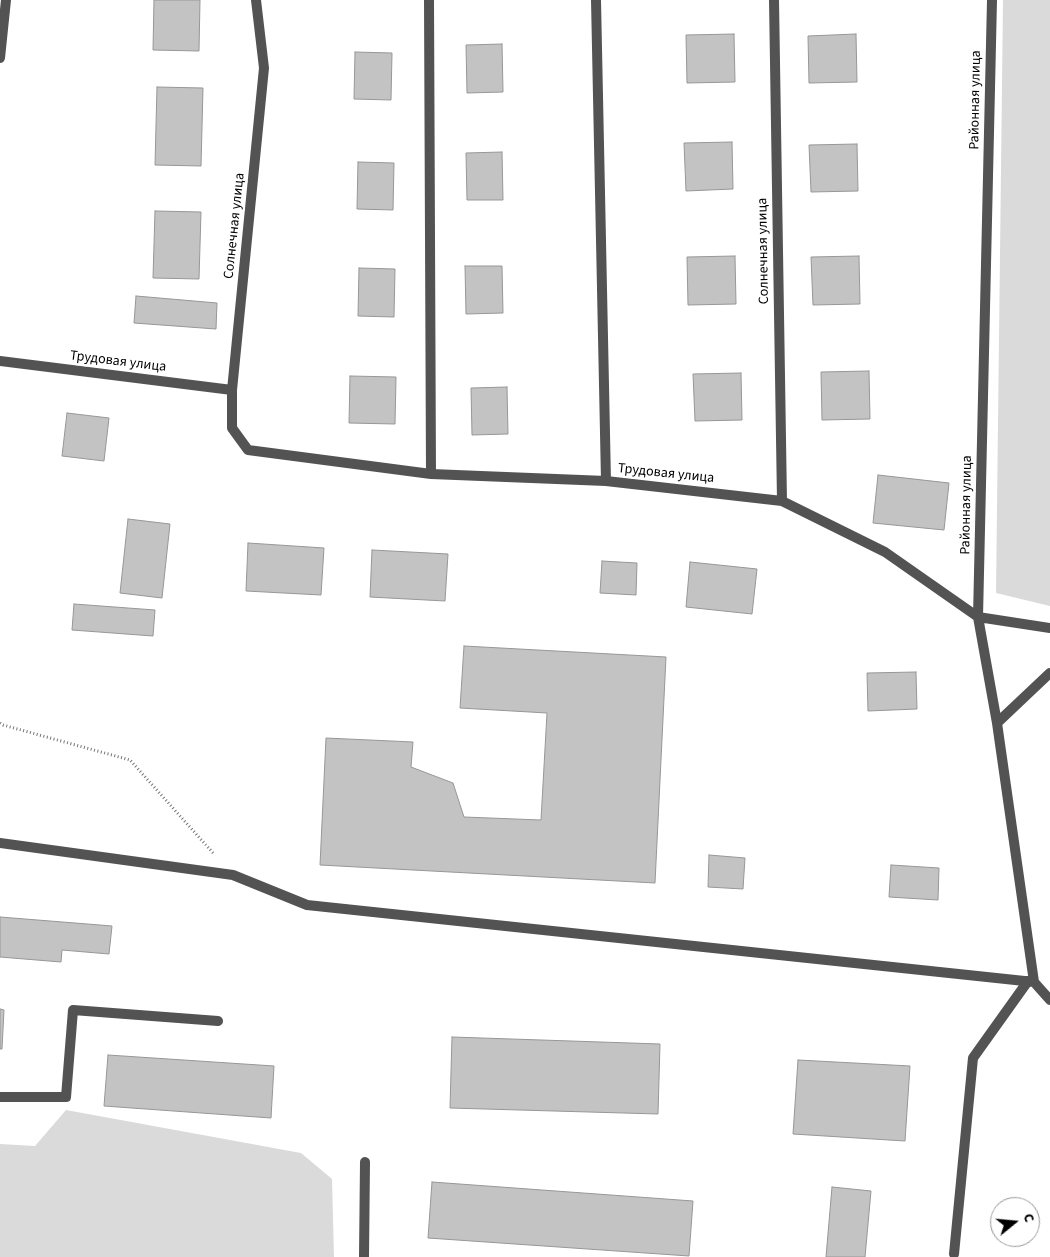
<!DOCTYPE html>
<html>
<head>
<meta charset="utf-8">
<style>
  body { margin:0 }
  #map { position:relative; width:1050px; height:1257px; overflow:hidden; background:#fff; font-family:"Source Sans 3",sans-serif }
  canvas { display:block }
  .north { position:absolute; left:990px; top:1197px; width:50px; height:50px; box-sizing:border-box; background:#fff; border:1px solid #999; border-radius:50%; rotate:73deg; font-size:14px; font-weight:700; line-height:20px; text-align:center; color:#000 }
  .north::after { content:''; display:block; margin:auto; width:18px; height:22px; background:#000; clip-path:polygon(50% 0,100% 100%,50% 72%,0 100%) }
</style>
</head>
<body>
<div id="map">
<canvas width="1050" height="1257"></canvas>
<div class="north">С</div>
</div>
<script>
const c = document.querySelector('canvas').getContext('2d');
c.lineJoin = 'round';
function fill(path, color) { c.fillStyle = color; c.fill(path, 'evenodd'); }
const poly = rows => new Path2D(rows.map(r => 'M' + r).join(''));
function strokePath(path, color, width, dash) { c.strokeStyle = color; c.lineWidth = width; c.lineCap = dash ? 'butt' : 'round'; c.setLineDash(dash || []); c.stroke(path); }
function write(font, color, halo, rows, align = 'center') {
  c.font = font + ' "Source Sans 3",sans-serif'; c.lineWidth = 4.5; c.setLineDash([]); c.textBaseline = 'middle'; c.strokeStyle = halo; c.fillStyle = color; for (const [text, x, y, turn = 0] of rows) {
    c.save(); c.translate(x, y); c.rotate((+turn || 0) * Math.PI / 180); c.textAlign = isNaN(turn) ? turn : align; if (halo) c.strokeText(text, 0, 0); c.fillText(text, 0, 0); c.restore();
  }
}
const green = poly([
  [1003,0,1050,0,1050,606,996,593],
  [66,1110,301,1153,332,1179,334,1257,0,1257,0,1144,35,1146]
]);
const building = poly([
  [154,0,200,0,199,51,153,50,154,0],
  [734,34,735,82,687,83,686,35,734,34],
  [856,34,857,82,809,83,808,36,856,34],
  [502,44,503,92,467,93,466,45,502,44],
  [355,52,392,53,391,100,354,99,355,52],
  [157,87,203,88,201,166,155,165,157,87],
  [732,142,733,189,686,191,684,143,732,142],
  [857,144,858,191,811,192,809,145,857,144],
  [502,152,503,200,467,200,466,153,502,152],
  [358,162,394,163,393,210,357,209,358,162],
  [155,211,201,212,199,279,153,278,155,211],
  [735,256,736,304,688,305,687,257,735,256],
  [859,256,860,304,813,305,811,257,859,256],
  [465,266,502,266,503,313,466,314,465,266],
  [359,268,395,269,394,317,358,316,359,268],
  [136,296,217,303,216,329,134,323,136,296],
  [869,371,870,419,822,420,821,372,869,371],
  [741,373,742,420,695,421,693,374,741,373],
  [350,376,396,377,395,424,349,423,350,376],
  [507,387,508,434,472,435,471,388,507,387],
  [67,413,109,418,104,461,62,456,67,413],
  [878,475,949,483,944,530,873,523,878,475],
  [128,519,170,524,162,598,120,593,128,519],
  [248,543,324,548,321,595,246,591,248,543],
  [372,550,448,554,445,601,370,597,372,550],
  [602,561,637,563,636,595,600,593,602,561],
  [690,562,757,569,752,614,686,607,690,562],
  [74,604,155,610,153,636,72,630,74,604],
  [464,646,666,657,655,883,320,865,326,738,413,742,411,767,453,783,464,817,541,820,547,713,460,708,464,646],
  [916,672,917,709,868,711,867,673,916,672],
  [709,855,745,858,743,889,708,887,709,855],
  [891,865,939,868,938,900,889,897,891,865],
  [0,917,112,926,109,954,62,950,61,962,0,957,0,917],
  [0,1009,4,1010,2,1049,0,1049,0,1009],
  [452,1037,660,1044,658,1114,450,1108,452,1037],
  [108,1055,274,1066,271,1118,104,1106,108,1055],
  [798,1060,910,1066,905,1141,793,1134,798,1060],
  [432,1182,693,1201,689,1256,428,1238,432,1182],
  [832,1187,871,1191,865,1257,826,1257,832,1187]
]);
const path = poly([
  [0,723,3,725,130,760,214,854]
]);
const service = poly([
  [0,1097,66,1097,73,1010,218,1021],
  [954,1254,973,1058,1028,981],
  [364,1257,365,1162]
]);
const minor = poly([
  [256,0,264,68,232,390,232,428,248,450,431,474,606,481,782,501,885,552,978,617,1050,628],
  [429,0,431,474],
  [596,0,606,481],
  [774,0,782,501],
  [992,0,978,617,997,723,1034,982,1050,1000],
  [0,58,6,0],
  [0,361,232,390],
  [997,723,1050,673],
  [0,843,233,875,307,905,1034,982]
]);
const streetNames = [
  ["Районная улица",976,100,-89],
  ["Солнечная улица",235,226,-84],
  ["Солнечная улица",764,251,-91],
  ["Трудовая улица",118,362,7],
  ["Трудовая улица",666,474,6],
  ["Районная улица",967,505,-89]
];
fill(green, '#dadada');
fill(building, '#c3c3c3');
strokePath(building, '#979797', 1);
strokePath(path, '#757575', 3, [1, 2.5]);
strokePath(service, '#535353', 10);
strokePath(minor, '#535353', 10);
write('14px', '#000', '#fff', streetNames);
</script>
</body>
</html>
